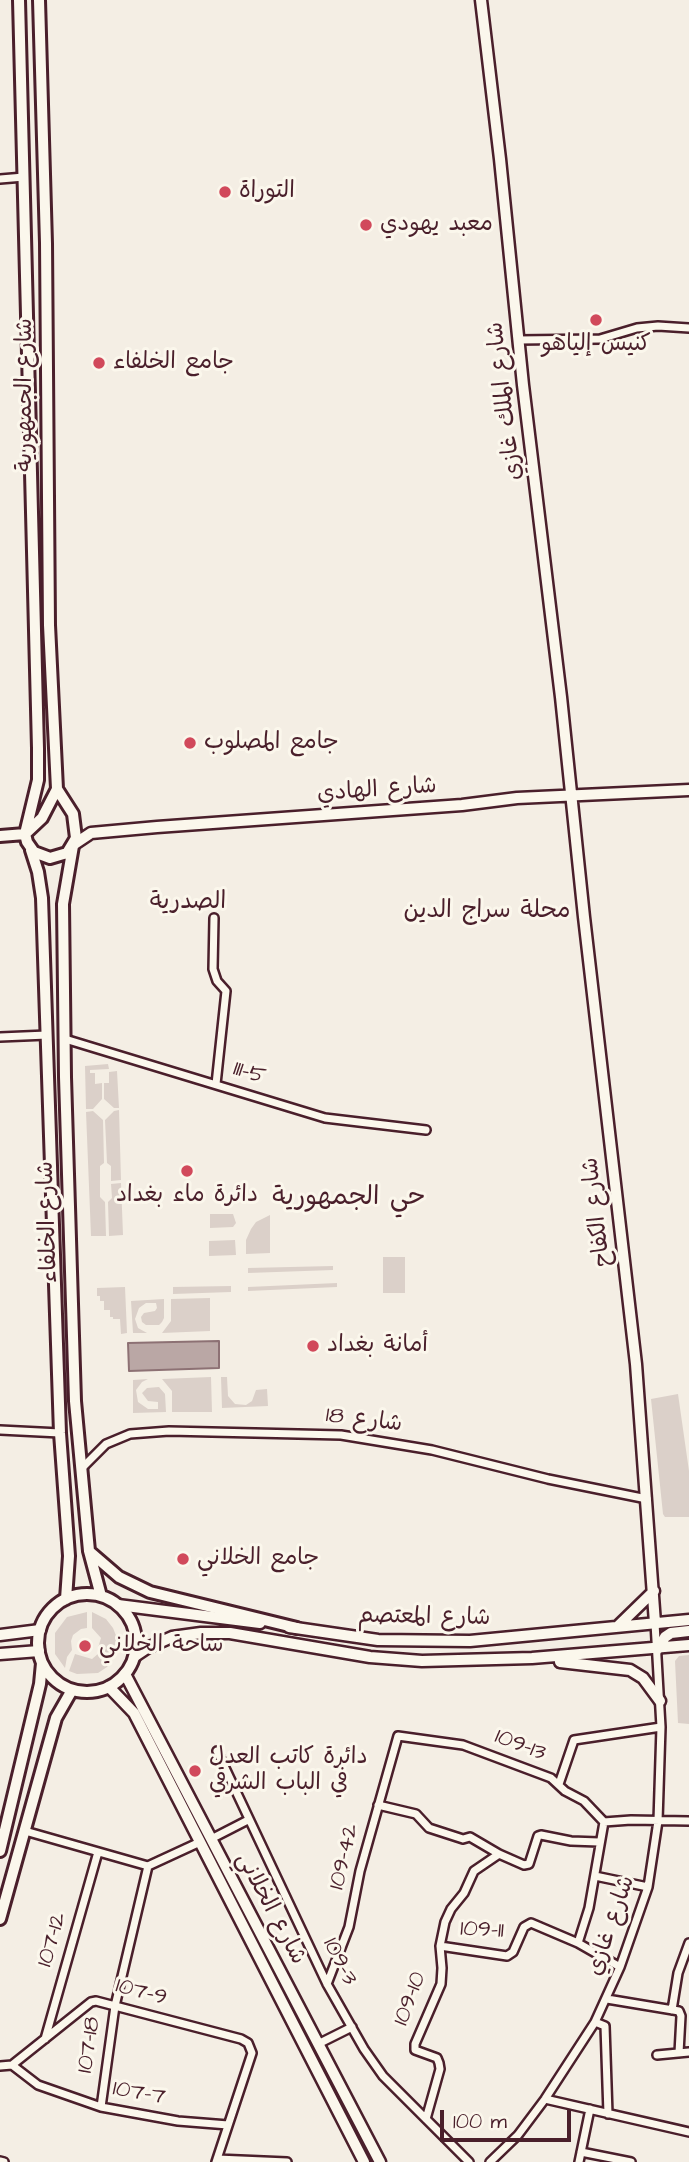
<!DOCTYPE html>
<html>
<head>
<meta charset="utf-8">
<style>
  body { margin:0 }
  #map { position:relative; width:689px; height:2162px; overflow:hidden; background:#f4eee4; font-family:"Architects Daughter",sans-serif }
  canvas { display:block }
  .scale { position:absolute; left:440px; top:2110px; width:131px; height:32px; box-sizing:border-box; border:4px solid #4a1f2b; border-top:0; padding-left:9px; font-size:21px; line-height:24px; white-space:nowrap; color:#4a1f2b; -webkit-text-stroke:5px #fbf7ec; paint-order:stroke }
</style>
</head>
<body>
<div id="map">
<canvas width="689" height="2162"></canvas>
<div class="scale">100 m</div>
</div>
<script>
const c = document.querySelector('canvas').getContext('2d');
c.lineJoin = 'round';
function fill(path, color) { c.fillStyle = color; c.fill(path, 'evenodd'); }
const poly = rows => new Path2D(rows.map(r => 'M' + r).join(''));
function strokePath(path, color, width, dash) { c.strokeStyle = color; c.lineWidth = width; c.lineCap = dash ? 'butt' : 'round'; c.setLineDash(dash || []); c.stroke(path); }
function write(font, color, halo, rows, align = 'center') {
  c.font = font + ' "Architects Daughter","Playpen Sans Arabic",sans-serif'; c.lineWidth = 6; c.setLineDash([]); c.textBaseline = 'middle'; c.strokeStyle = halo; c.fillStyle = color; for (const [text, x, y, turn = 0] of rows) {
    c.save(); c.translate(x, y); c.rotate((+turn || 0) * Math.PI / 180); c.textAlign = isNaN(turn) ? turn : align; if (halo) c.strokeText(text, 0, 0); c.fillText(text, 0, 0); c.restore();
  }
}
const green = poly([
  [108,1064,109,1069,90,1070,90,1073,95,1073,95,1084,102,1083,102,1099,93,1109,86,1109,85,1066],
  [117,1071,119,1108,114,1108,104,1099,104,1083,109,1083,109,1072],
  [119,1110,121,1180,111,1181,111,1166,107,1163,105,1120,114,1111],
  [93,1111,103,1120,104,1163,100,1166,100,1197,105,1202,106,1236,91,1236,86,1112],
  [121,1183,123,1235,109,1236,108,1202,112,1198,111,1184],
  [210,1214,233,1214,236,1223,233,1227,210,1228],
  [270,1215,270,1253,246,1254,246,1240,251,1229,256,1222],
  [235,1240,236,1255,209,1256,209,1241],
  [383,1257,405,1257,405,1293,383,1293],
  [333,1266,333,1270,248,1273,248,1268],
  [337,1283,337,1287,248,1291,248,1287],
  [231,1286,231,1292,173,1294,173,1287],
  [125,1287,127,1333,121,1334,120,1319,113,1319,113,1317,110,1317,110,1310,104,1310,104,1301,100,1301,100,1296,97,1296,97,1288],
  [210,1298,210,1331,162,1333,171,1321,171,1299],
  [164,1299,164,1318,162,1322,159,1325,146,1325,142,1322,141,1317,144,1313,155,1311,157,1308,156,1303,146,1303,139,1308,135,1319,138,1328,147,1333,133,1333,131,1301],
  [211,1377,212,1412,172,1412,172,1391,162,1379],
  [221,1377,227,1377,228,1396,235,1404,246,1405,252,1401,256,1390,267,1389,268,1406,222,1408],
  [148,1379,142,1382,136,1390,138,1402,148,1409,158,1409,158,1402,148,1401,142,1393,147,1388,159,1387,165,1394,166,1412,133,1413,133,1380],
  [678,1394,689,1471,689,1517,665,1517,663,1514,651,1399],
  [87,1612,87,1628,81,1629,73,1635,71,1641,72,1650,67,1657,65,1668,55,1654,55,1633,67,1617],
  [92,1612,106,1619,113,1628,117,1638,117,1649,113,1659,107,1667,98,1673,77,1674,69,1671,75,1654,92,1659,99,1653,97,1651,101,1638,92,1628],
  [689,1655,689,1724,678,1723,675,1661,679,1656]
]);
const water = poly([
  [219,1341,219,1368,129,1371,128,1343,219,1341]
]);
const street = poly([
  [0,179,24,177],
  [518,340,600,339,637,328,658,326,689,328],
  [214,918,213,969,217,981,226,991,216,1084],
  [0,1037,47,1035],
  [65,1039,325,1118,426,1130],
  [0,1430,60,1433],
  [82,1468,106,1444,130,1434,169,1431,341,1435,432,1450,548,1479,647,1499],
  [217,1751,327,1984,364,2049,383,2076,469,2162],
  [559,1784,574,1740,661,1727],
  [378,1805,416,1814,429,1828,463,1839,470,1837,499,1854,524,1865,529,1864,538,1836,541,1835,571,1841,599,1842],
  [25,1831,148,1866,200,1842],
  [211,1839,248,1820],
  [595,1876,648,1887],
  [578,1943,589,1908,604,1822],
  [440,1946,507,1956,513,1952,524,1927,531,1923,578,1943,620,1967],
  [327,1984,349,1927,360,1871,398,1736,463,1745,551,1778,565,1791,584,1801,604,1822,631,1820,689,1821],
  [607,1999,679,2011,681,2016,679,2053],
  [672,2010,678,1973,689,1943],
  [595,2022,605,2026,608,2114],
  [45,2039,98,1852],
  [318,2044,352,2027],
  [657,2055,689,2052],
  [12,2065,38,2085,101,2107,178,2121,228,2125],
  [0,2066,12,2065,91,2002,96,2001,241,2039,248,2043,252,2053,216,2162],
  [545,2099,689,2132],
  [101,2107,115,2006,148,1866],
  [426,2119,440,2069,439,2063,437,2058,415,2050,415,2044,441,1984,442,1968,440,1946,445,1922,451,1909,464,1893,474,1871,499,1854],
  [581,2152,631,2162],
  [217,2159,287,2162],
  [0,2161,4,2162],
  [490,2162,518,2135,545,2099,595,2022,620,1967,648,1887,658,1821,661,1727,655,1623],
  [579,2162,590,2109]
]);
const secondary = poly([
  [481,0,500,159,523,385,561,697,584,917,636,1364,655,1623],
  [73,845,91,833,157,827,462,805,517,798,689,790],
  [118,1605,260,1623],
  [289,1627,378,1640,470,1641,689,1620],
  [617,1627,654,1591],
  [0,1635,40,1630],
  [658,1649,665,1637,671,1633,689,1631],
  [0,1654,39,1651],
  [135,1656,147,1648,172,1637,201,1633,230,1633,370,1657,422,1661,532,1658,689,1645],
  [560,1662,630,1670,643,1678,660,1701],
  [125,1674,380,2162],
  [109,1687,134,1713,364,2162]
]);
const primary = poly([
  [19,0,38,748,38,780,25,834,27,842,34,852,50,858,67,853,76,838,73,814,57,789],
  [25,834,42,818,57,789,49,625,46,243,39,0],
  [0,836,25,834],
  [73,846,63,904,65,1077,75,1401,89,1551,101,1596],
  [31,850,38,872,42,898,60,1433,69,1556,66,1599],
  [90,1552,119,1577,150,1592,297,1628],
  '38 1643a49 49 0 1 1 98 0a49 49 0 1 1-98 0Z',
  [0,1851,40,1684,42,1663],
  [0,1919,56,1718,72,1690]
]);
const markers = [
  [225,192,7,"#d1495b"],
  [366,225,7,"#d1495b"],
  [596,320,7,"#d1495b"],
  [99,363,7,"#d1495b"],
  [190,743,7,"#d1495b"],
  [187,1171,7,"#d1495b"],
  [313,1346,7,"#d1495b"],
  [183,1559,7,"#d1495b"],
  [85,1646,7,"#d1495b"],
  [195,1771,7,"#d1495b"]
];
const poiNames = [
  ["التوراة",239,192],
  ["معبد يهودي",380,225],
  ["كنيس إلياهو",596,345,"center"],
  ["جامع الخلفاء",113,363],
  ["جامع المصلوب",204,743],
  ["دائرة ماء بغداد",187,1196,"center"],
  ["أمانة بغداد",327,1346],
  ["جامع الخلاني",197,1559],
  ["ساحة الخلاني",99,1646],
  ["دائرة كاتب العدل",209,1758],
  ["في الباب الشرقي",209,1784]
];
const streetNames = [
  ["شارع الجمهورية",26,395,-90],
  ["شارع الملك غازي",506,401,-97],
  ["شارع الهادي",377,791,-4],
  ["111-5",249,1074,17],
  ["شارع الكفاح",598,1212,-97],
  ["شارع الخلفاء",49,1222,-92],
  ["شارع 18",364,1421,7],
  ["شارع المعتصم",424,1618,1],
  ["109-13",520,1746,21],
  ["109-42",345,1857,-77],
  ["شارع الخلاني",270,1909,62],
  ["شارع غازي",612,1926,-71],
  ["109-11",482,1931,3],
  ["107-12",53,1940,-74],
  ["109-3",339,1962,63],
  ["107-9",141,1993,15],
  ["109-10",411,1999,-70],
  ["107-18",90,2045,-82],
  ["107-7",139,2094,10]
];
const neighbourhoodNames = [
  ["الصدرية",188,903],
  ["محلة سراج الدين",487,912]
];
const quarterNames = [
  ["حي الجمهورية",349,1199]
];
fill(green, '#dbd0c9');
fill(water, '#baa7a5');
strokePath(water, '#8d7174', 2);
strokePath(street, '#4a1f2b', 12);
strokePath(secondary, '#4a1f2b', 15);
strokePath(primary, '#4a1f2b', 16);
strokePath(street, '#fbf7ec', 7);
strokePath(secondary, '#fbf7ec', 10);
strokePath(primary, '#fbf7ec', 10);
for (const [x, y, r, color] of markers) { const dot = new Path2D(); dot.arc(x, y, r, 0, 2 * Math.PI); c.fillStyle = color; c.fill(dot); strokePath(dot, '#fbf7ec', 2.5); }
write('23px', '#4a1f2b', '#fbf7ec', poiNames, 'left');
write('23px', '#4a1f2b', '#fbf7ec', streetNames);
write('24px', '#4a1f2b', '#fbf7ec', neighbourhoodNames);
write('26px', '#4a1f2b', '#fbf7ec', quarterNames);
</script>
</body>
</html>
